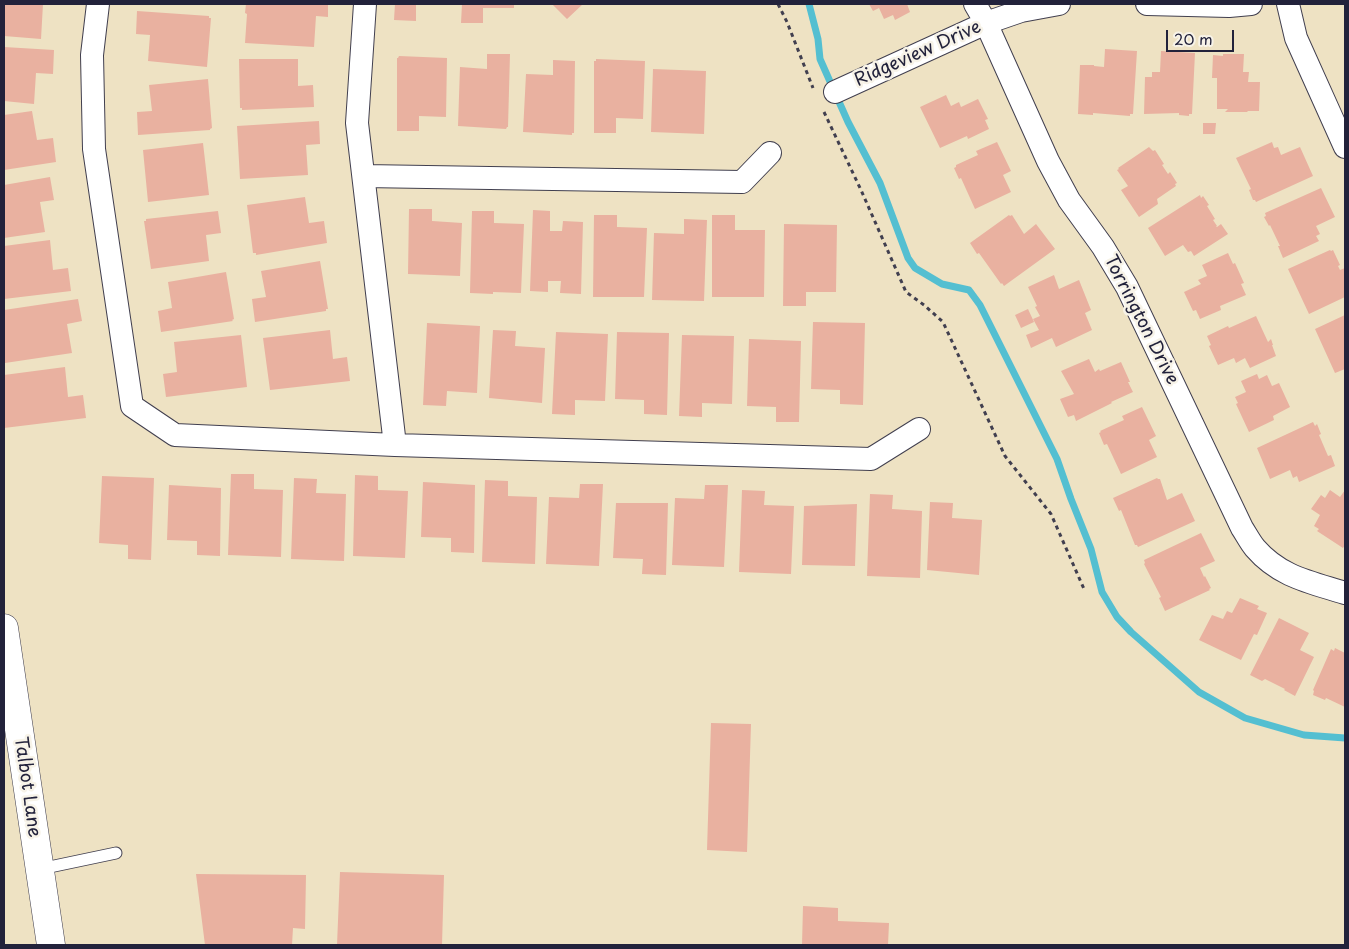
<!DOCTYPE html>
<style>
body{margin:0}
#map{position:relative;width:1349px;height:949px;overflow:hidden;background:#eee2c3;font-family:"Playpen Sans",sans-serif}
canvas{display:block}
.frame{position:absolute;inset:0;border:5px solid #22223b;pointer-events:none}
.scale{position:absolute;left:1166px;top:30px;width:68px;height:22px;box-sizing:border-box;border:2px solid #22223b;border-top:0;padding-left:6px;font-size:15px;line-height:18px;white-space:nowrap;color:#22223b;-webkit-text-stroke:4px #f7f3e8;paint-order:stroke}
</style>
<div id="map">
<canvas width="1349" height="949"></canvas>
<div class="frame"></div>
<div class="scale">20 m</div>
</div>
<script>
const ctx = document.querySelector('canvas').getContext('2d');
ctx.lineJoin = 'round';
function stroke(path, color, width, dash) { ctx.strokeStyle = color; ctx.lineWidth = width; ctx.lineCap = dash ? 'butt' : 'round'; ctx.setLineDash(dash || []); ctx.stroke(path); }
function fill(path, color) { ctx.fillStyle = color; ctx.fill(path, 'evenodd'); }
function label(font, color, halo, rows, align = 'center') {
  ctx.font = font + ' "Playpen Sans",sans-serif'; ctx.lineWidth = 5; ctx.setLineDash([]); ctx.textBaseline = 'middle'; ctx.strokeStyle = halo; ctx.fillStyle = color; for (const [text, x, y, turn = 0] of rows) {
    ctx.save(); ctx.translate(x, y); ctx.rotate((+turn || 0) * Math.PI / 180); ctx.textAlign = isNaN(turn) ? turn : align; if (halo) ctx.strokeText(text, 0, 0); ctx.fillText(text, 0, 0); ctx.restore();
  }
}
const stream = new Path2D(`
 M 809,4 L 818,39 L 820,59 L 848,122 L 880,183 L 908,258 L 915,268 L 942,284 L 969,290 L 980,305 L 1057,459 L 1071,499 L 1091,549 L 1102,592 L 1117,617 L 1131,632 L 1199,692 L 1245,718 L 1304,735 L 1345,738`);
const building = new Path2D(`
 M 4,4 L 43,4 L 41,39 L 4,36 Z
 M 246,4 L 328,4 L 328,17 L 316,16 L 314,47 L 245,43 L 247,14 L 245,13 Z
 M 395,4 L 416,4 L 416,21 L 394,20 Z
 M 462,4 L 514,4 L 514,8 L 483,8 L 483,23 L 461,23 Z
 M 552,4 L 583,4 L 567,19 Z
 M 869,4 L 907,4 L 910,12 L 895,20 L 893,15 L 884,19 L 879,8 L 873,11 Z
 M 137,11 L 209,16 L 209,18 L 211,18 L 207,67 L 148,61 L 150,35 L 136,34 Z
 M 4,47 L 54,50 L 53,74 L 36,73 L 34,104 L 4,101 Z
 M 1105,49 L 1137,51 L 1133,114 L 1130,114 L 1130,116 L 1093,113 L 1093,115 L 1078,114 L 1080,65 L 1094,65 L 1094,66 L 1104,67 Z
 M 1161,51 L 1195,53 L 1192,114 L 1189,114 L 1189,116 L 1179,115 L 1179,113 L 1144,114 L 1145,77 L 1152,77 L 1152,72 L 1160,72 Z
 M 487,54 L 510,54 L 508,127 L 507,127 L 506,129 L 458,126 L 460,67 L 487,69 Z
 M 1223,54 L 1244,54 L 1243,72 L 1249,72 L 1248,82 L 1260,82 L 1259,111 L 1248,111 L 1247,112 L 1225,112 L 1228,109 L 1217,109 L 1217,78 L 1212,78 L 1213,55 L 1223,56 Z
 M 399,56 L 447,58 L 446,117 L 419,116 L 419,131 L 397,131 L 397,58 L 398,58 Z
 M 239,59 L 298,59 L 298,86 L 313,85 L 314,107 L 242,110 L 242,108 L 240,108 Z
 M 596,59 L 645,61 L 643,119 L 616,118 L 616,133 L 594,133 L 594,61 L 596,61 Z
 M 553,60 L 575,61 L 574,133 L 572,133 L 572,135 L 523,132 L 526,74 L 553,75 Z
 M 653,69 L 706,71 L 704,134 L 651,132 Z
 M 208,79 L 212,128 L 210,129 L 210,130 L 138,135 L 137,112 L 152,111 L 149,85 Z
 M 946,95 L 951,106 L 959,102 L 961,107 L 978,99 L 988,119 L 985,120 L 989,129 L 968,139 L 967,136 L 940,148 L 920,107 Z
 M 32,111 L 37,140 L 53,138 L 56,162 L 4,170 L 4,115 Z
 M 319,121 L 320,144 L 306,145 L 308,175 L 240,179 L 237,126 Z
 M 1203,123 L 1216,123 L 1215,134 L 1203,134 Z
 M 997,142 L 1011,171 L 1003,175 L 1011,192 L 975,209 L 961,178 L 959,179 L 954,168 L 956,167 L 956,165 L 978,155 L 976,151 Z
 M 1272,142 L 1274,148 L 1278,147 L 1281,155 L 1300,147 L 1313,176 L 1256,202 L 1255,200 L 1253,200 L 1249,190 L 1251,189 L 1236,158 Z
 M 203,143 L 209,195 L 148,202 L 143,150 Z
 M 1149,147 L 1153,151 L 1155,150 L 1164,164 L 1162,165 L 1168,174 L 1170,172 L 1177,183 L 1175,184 L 1176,186 L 1157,199 L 1158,204 L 1139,217 L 1121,190 L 1128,186 L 1117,170 L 1119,169 L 1118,168 Z
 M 50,177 L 54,200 L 40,202 L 45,232 L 4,238 L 4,185 Z
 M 1321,188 L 1335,217 L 1316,226 L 1320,234 L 1316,236 L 1319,241 L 1283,258 L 1278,246 L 1280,246 L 1270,225 L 1269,226 L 1264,217 L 1266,216 L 1265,213 Z
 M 1200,195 L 1201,198 L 1203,196 L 1209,205 L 1207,206 L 1215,219 L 1213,220 L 1217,226 L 1216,226 L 1217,227 L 1221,224 L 1228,234 L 1194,256 L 1191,251 L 1188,252 L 1183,245 L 1165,256 L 1148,228 Z
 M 305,197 L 309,223 L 324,221 L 327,243 L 256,255 L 256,253 L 253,253 L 247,205 Z
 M 409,209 L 432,209 L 432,221 L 462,223 L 460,276 L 408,274 Z
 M 533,210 L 550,211 L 550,231 L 562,231 L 563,221 L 583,222 L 581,294 L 560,293 L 561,281 L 548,281 L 548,292 L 530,291 Z
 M 218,211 L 221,233 L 206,235 L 209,261 L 151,269 L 144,221 L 146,221 L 146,219 Z
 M 472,211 L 494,211 L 494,223 L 524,224 L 521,293 L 493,292 L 493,294 L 470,293 Z
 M 594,215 L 617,215 L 617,227 L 647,228 L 644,297 L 593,297 Z
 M 712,215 L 735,215 L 735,230 L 765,230 L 764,297 L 712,297 Z
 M 1009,215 L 1010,216 L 1012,215 L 1024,234 L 1036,224 L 1055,249 L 1004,286 L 1002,283 L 1001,284 L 979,253 L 977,254 L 970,243 Z
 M 684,219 L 707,220 L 704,301 L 652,300 L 654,233 L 684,234 Z
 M 784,224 L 837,225 L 836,292 L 806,292 L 806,306 L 783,306 Z
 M 50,240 L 53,270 L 68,268 L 71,291 L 4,299 L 4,246 Z
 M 1330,250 L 1331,251 L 1333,250 L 1340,265 L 1338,266 L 1340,270 L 1345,268 L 1345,297 L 1309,314 L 1288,269 Z
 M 1228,253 L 1233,264 L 1235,263 L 1244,283 L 1241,284 L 1246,295 L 1220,306 L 1221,310 L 1200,319 L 1196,310 L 1193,311 L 1184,292 L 1201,284 L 1198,280 L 1207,276 L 1202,265 Z
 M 320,261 L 328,309 L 326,309 L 326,311 L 255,322 L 252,299 L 266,297 L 261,271 Z
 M 226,272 L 234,319 L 232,320 L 233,321 L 161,332 L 158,311 L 172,308 L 168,282 Z
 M 1054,275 L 1059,289 L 1079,280 L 1091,310 L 1085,313 L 1092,330 L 1056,347 L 1052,338 L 1031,348 L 1026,335 L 1039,330 L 1033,319 L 1040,316 L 1035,307 L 1037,306 L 1028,287 Z
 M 78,299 L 82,321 L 67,324 L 72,353 L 5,363 L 4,353 L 4,310 Z
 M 1028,309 L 1034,322 L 1021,328 L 1015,315 Z
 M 1345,315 L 1345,369 L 1335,373 L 1315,329 Z
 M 1256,316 L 1268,342 L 1271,339 L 1273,345 L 1272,345 L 1276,356 L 1250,368 L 1245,358 L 1236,363 L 1234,358 L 1218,365 L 1209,346 L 1211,345 L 1207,336 L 1228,326 L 1229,328 Z
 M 813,322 L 865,323 L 863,405 L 840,404 L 840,390 L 811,389 Z
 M 427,323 L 480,326 L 477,393 L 447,391 L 446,406 L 423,405 Z
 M 330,330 L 333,359 L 347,357 L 350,381 L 270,390 L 263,338 Z
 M 493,330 L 516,331 L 515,346 L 545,348 L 542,403 L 489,398 Z
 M 556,332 L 608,334 L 605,401 L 575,400 L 575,415 L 552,414 Z
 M 617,332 L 669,333 L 667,415 L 644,414 L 644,400 L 615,399 Z
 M 241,335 L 247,387 L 166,397 L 163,374 L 177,372 L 174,342 Z
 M 682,335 L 734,336 L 732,404 L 702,403 L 702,417 L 679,416 Z
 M 749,339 L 801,341 L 799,422 L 776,422 L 776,407 L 747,406 Z
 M 1089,359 L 1095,372 L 1099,369 L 1100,371 L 1121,362 L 1130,382 L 1128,382 L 1133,392 L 1111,402 L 1112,403 L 1076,421 L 1074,415 L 1068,417 L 1060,399 L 1074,394 L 1061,371 Z
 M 65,367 L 68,397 L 83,395 L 86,418 L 4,428 L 4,375 Z
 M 1257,374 L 1259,379 L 1267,375 L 1272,386 L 1279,383 L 1290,407 L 1273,416 L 1274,420 L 1249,432 L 1236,404 L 1238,403 L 1235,397 L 1246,392 L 1241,381 Z
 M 1142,407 L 1156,436 L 1149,440 L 1157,457 L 1121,474 L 1107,444 L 1104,445 L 1099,433 L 1101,432 L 1100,431 L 1124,420 L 1122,416 Z
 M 1313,422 L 1315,426 L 1317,424 L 1321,434 L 1319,435 L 1328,456 L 1331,455 L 1335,466 L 1299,482 L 1297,476 L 1293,478 L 1290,470 L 1270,479 L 1257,448 Z
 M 231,474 L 254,474 L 254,489 L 283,490 L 281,557 L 228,555 Z
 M 355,475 L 378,476 L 378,490 L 408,491 L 405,558 L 353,556 Z
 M 102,476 L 154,478 L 151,560 L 128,559 L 128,545 L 99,543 Z
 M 294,478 L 317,479 L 316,493 L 346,494 L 344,561 L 291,559 Z
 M 1157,478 L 1158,479 L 1160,479 L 1167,500 L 1182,493 L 1195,521 L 1138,547 L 1137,545 L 1135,545 L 1121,510 L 1119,511 L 1113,498 Z
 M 485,480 L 508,481 L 508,496 L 537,497 L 535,564 L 482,562 Z
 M 423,482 L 475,485 L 474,553 L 451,552 L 451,538 L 421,537 Z
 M 580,484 L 603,484 L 599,566 L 546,564 L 549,497 L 579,498 Z
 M 169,485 L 221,488 L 220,556 L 197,555 L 197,541 L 167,540 Z
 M 705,485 L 728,485 L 724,567 L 672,565 L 675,498 L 704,499 Z
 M 742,490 L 765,491 L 764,505 L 794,506 L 791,574 L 739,572 Z
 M 1330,490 L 1340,497 L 1345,490 L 1345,545 L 1343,548 L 1317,531 L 1319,529 L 1314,526 L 1320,515 L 1311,509 L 1321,495 L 1325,498 Z
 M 870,494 L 893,495 L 892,509 L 922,511 L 920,578 L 867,576 Z
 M 930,502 L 953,503 L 952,518 L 982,520 L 979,575 L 927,570 Z
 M 616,503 L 668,503 L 666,575 L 642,574 L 643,559 L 613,558 Z
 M 857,504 L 855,566 L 802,565 L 804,506 Z
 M 1201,533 L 1215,561 L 1200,568 L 1204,577 L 1205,576 L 1211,588 L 1209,589 L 1210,590 L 1165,611 L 1159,598 L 1161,597 L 1144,564 L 1145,563 L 1144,560 Z
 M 1240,598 L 1259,606 L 1257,609 L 1267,613 L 1257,635 L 1254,634 L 1241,660 L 1199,640 L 1212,615 L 1223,619 L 1227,611 L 1232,613 Z
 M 1279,618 L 1309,633 L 1300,650 L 1314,657 L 1295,696 L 1284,690 L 1285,689 L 1265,679 L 1262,681 L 1250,675 Z
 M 1335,648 L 1345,653 L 1345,707 L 1326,698 L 1325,700 L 1313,695 L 1314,691 L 1313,690 L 1331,649 L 1334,651 Z
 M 711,723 L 751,724 L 747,852 L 707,850 Z
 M 340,872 L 444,875 L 442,945 L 337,945 Z
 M 196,874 L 306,875 L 305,929 L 293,928 L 292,945 L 205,945 Z
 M 803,906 L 838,908 L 838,921 L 889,923 L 888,945 L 802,945 Z`);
const path = new Path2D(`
 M 778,4 L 787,22 L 813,88
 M 824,112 L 861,190 L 906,292 L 924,305 L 943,322 L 1005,456 L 1051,514 L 1084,589`);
const lane = new Path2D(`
 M 40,869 L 116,853`);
const street = new Path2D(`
 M 98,4 L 92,55 L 94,149 L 132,406 L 175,435 L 395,445 L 871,459 L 919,429
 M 365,4 L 357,123 L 395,445
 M 975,4 L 986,23 L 1048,161 L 1069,200 L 1103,247 L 1127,287 L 1242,528 C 1246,534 1250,542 1255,548 C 1280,577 1310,582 1345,593
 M 1147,4 L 1229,6 L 1251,4
 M 1288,4 L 1296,38 L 1345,147
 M 835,92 L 986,23 L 1021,11 L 1059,4
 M 364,176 L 742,182 L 770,153`);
const secondary = new Path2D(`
 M 4,628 L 51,945`);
const streetNames = [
 ["Ridgeview Drive",918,54,-24],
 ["Torrington Drive",1141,320,63],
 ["Talbot Lane",27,787,82]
];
stroke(stream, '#54bfd1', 7);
fill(building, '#e9b1a0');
stroke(lane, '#413f4f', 13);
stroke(street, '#413f4f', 24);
stroke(secondary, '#413f4f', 29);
stroke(path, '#413f4f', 3, [4, 4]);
stroke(lane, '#fff', 11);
stroke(street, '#fff', 22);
stroke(secondary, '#fff', 28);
label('18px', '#22223b', '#f7f3e8', streetNames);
</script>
